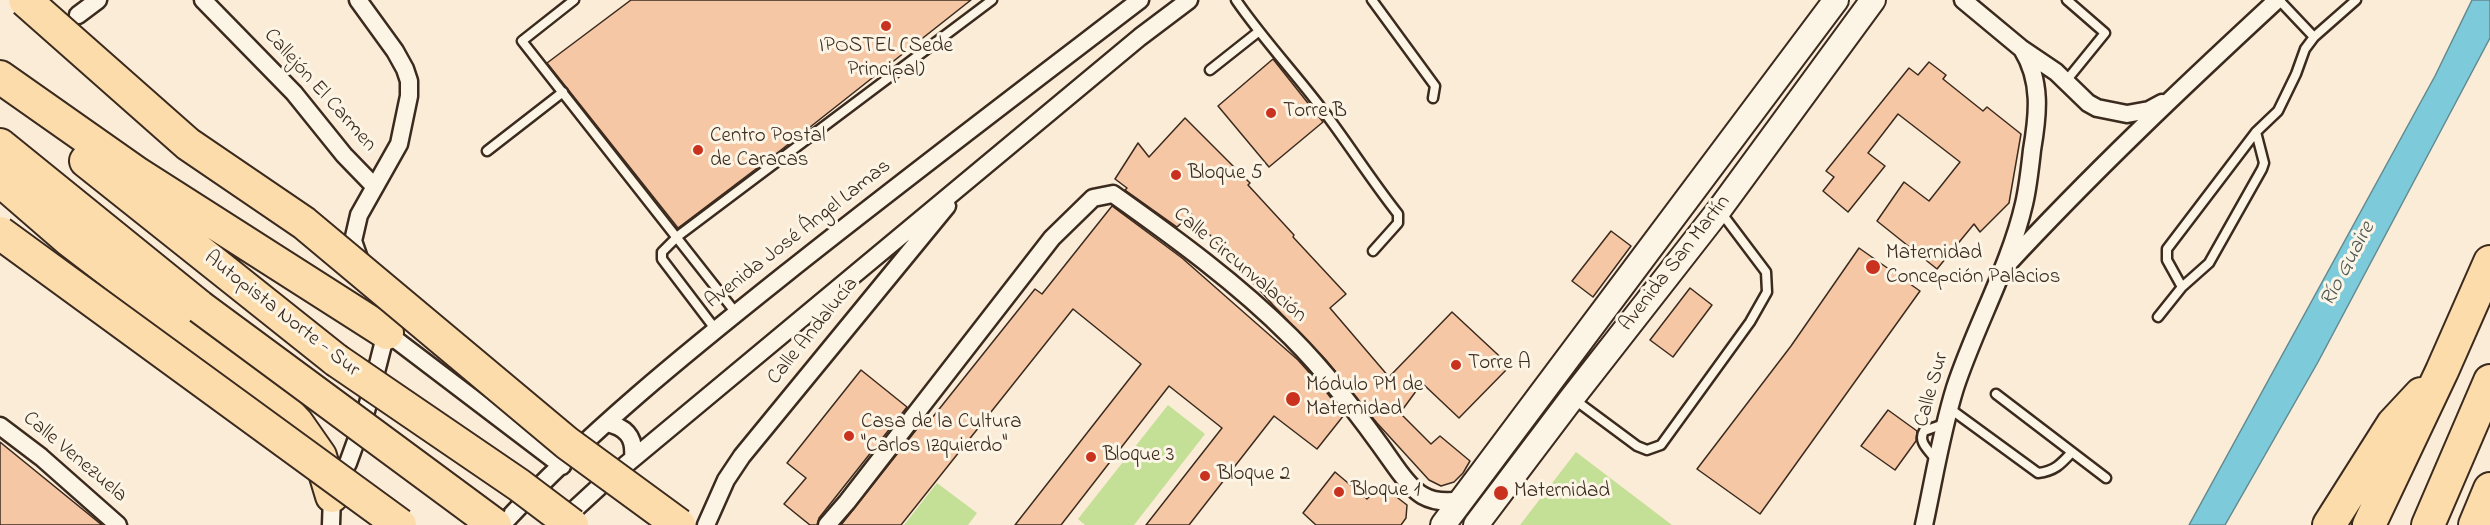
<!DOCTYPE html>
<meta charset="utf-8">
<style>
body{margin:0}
canvas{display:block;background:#fbecd8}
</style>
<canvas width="2490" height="525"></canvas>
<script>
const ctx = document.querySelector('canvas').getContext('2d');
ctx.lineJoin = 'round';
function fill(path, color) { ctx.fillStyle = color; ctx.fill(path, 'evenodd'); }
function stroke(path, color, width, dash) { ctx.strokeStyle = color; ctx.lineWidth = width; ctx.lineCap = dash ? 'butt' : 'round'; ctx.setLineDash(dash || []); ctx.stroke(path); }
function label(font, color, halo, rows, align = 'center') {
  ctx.font = font + ' "Indie Flower",sans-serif'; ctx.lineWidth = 6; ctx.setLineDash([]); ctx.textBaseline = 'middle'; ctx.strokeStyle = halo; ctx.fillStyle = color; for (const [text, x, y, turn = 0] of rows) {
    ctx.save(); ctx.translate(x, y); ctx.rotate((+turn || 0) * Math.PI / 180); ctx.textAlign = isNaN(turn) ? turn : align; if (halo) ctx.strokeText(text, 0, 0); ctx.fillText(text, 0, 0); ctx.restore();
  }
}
const green = new Path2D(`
 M 1168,405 L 1205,434 L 1134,525 L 1085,525 L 1078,519 Z
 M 1576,452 L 1672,525 L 1520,525 Z
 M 937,483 L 977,513 L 968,525 L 904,525 Z`);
const water = new Path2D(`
 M 2472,0 L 2490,0 L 2490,38 L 2318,362 L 2225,525 L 2189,525 L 2435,76 Z`);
const building = new Path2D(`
 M 631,0 L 971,0 L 781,150 L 678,228 L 547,63 Z
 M 1273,59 L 1323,122 L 1269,167 L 1218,106 Z
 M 1929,62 L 1946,75 L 1943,79 L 1983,111 L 1987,107 L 2021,134 L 2009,203 L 1980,232 L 1974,224 L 1937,269 L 1877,221 L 1904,182 L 1929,201 L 1960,162 L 1898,114 L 1868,153 L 1885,166 L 1848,212 L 1823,191 L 1834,177 L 1826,171 L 1909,68 L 1918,75 Z
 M 1185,118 L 1250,183 L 1248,185 L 1294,235 L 1293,237 L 1346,294 L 1330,308 L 1389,377 L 1452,312 L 1510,366 L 1459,418 L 1422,383 L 1400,413 L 1431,444 L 1440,436 L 1470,461 L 1463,473 L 1454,482 L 1441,486 L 1429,480 L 1377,423 L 1326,360 L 1273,305 L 1191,214 L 1177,227 L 1125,190 L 1127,188 L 1115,179 L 1138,143 L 1149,157 Z
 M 1112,206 L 1182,258 L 1298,360 L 1324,389 L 1344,415 L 1317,449 L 1274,416 L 1189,525 L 1146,525 L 1222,428 L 1169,386 L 1061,525 L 1015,525 L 1141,364 L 1073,309 L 901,525 L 841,525 L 924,420 L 928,423 L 1035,289 L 1042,294 Z
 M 1611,231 L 1631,246 L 1593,297 L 1572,281 Z
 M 1859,248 L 1920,291 L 1760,514 L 1697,469 L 1791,346 Z
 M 1690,288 L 1712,305 L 1673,357 L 1650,340 Z
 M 861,370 L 907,407 L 819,518 L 817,525 L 810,525 L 784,504 L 806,478 L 787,463 Z
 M 1888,410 L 1917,431 L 1916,441 L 1895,470 L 1861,446 Z
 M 0,442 L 102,525 L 0,525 Z
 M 1335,472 L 1367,499 L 1381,485 L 1407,505 L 1406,518 L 1401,525 L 1316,525 L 1303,513 Z`);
const lane = new Path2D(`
 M 574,0 L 522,41 L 736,313
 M 1236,0 C 1262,38 1294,72 1322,109 C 1348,143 1371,180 1398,214 L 1398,223 L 1373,251
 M 1372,0 L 1435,86 L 1433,98
 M 2279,0 L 2314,37
 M 1210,70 L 1258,32
 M 2066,81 L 2105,33 L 2067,0
 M 487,151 L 563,92
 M 2182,287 L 2167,260 L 2167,249 L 2256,132 L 2278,111 L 2296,74 L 2305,49 L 2314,37 L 2356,0
 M 2158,317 L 2182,287 L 2209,263 L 2262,169 L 2264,163 L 2256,132
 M 716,330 L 662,259 L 662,252 L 678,236 L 992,0
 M 1996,394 L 2106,478
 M 1575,400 L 1637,446 L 1647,450 L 1661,445 L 1750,322 L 1767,292 L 1766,272 L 1720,211
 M 1949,408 L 2038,473 C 2055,471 2061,464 2072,452
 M 1936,460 C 1930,451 1917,442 1924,431 L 1944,424`);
const street = new Path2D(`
 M 203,0 L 294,93 L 344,155 L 375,187
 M 358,0 L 395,51 L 405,69 L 409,81 L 409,96 L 399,144 L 359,215 L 353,241 L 361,264
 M 1963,0 L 2022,49 L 2056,72 L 2088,103 L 2097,108 L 2127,114 L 2149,110 L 2162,103
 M 78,15 L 98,0
 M 2005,267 C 2091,174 2184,86 2277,0
 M 387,333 L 562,466
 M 606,423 C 627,427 635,438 633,458
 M 0,426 L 41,457 L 118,525
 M 561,522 L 599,487 L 1140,37 L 1189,0
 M 331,525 L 332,496 L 348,463 L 364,419 L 388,325
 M 502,525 C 587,433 686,353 784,275 C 901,182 1021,91 1140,0
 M 706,525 L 726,480 L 742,456 L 947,206
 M 827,525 L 847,502 L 1052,238 L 1093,198 L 1113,194 C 1175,238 1237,283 1291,337 C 1328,374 1365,423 1395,466 C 1414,493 1427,506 1462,500
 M 1924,525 C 1934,479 1941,433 1955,388 C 1975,327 2010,265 2024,204 C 2028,187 2030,168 2032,150 C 2038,115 2042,81 2022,49`);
const secondary = new Path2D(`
 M 1443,525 L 1836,0
 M 1476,525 L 1572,398 L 1719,210 L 1873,0`);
const highway = new Path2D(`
 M 0,77 L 138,174 L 387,333
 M 0,145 L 200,307
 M 86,161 L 336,360
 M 0,180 L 68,239 L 270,394 L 297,423 L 320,456 L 332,496
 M 2329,525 L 2393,424 L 2421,394
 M 2369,525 L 2442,371 L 2490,262
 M 2428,525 L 2490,381
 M 2475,525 L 2490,489`);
const highwayBridge = new Path2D(`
 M 25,0 L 188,144 L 304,223 L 567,443 L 679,525
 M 0,233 L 400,525
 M 200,307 L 495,525
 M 336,360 L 519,485 L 572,525`);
const markers = [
 [886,26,6,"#c8321e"],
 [1271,113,6,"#c8321e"],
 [698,150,6,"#c8321e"],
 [1176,175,6,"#c8321e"],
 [1873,267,8,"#c8321e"],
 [1456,365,6,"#c8321e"],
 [1293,399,8,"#c8321e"],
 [849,436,6,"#c8321e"],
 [1091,457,6,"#c8321e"],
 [1205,476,6,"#c8321e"],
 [1339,492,6,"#c8321e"],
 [1501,493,8,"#c8321e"]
];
const poiNames = [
 ["IPOSTEL (Sede",886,48,"center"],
 ["Principal)",886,72,"center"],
 ["Torre B",1283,113],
 ["Centro Postal",710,138],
 ["de Caracas",710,162],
 ["Bloque 5",1188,175],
 ["Maternidad",1886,255],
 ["Concepción Palacios",1886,279],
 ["Torre A",1468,365],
 ["Módulo PM de",1306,387],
 ["Maternidad",1306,411],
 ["Casa de la Cultura",861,424],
 ["\"Carlos Izquierdo\"",861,448],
 ["Bloque 3",1103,457],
 ["Bloque 2",1217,476],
 ["Bloque 1",1351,492],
 ["Maternidad",1514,493]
];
const streetNames = [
 ["Callejón El Carmen",319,91,48],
 ["Avenida José Ángel Lamas",799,235,-38],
 ["Avenida San Martín",1676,264,-52],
 ["Calle Circunvalación",1239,266,40],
 ["Autopista Norte - Sur",281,315,38],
 ["Calle Andalucía",814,332,-51],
 ["Calle Sur",1933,390,-74],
 ["Calle Venezuela",74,458,40]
];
const waterNames = [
 ["Río Guaire",2349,265,-62]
];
fill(green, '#c4df96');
fill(water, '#7dcadb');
stroke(water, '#638a8f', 1.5);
fill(building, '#f6c7a5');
stroke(building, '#3b2a1e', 1.5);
stroke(lane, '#3b2a1e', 13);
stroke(street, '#3b2a1e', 21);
stroke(secondary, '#3b2a1e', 28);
stroke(highway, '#3b2a1e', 36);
stroke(lane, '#fcf5e5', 8);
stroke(street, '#fcf5e5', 16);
stroke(secondary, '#fcf5e5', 24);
stroke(highway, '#fddcac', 32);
stroke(highwayBridge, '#3b2a1e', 36, []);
stroke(highwayBridge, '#fddcac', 32);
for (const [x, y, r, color] of markers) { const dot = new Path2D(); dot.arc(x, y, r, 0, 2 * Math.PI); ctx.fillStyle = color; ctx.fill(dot); stroke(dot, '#fcf5e5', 2); }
label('21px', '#3b2a1e', '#fcf5e5', poiNames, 'left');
label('21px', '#3b2a1e', '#fcf5e5', streetNames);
label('italic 22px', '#4f5a57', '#fcf5e5', waterNames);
</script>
